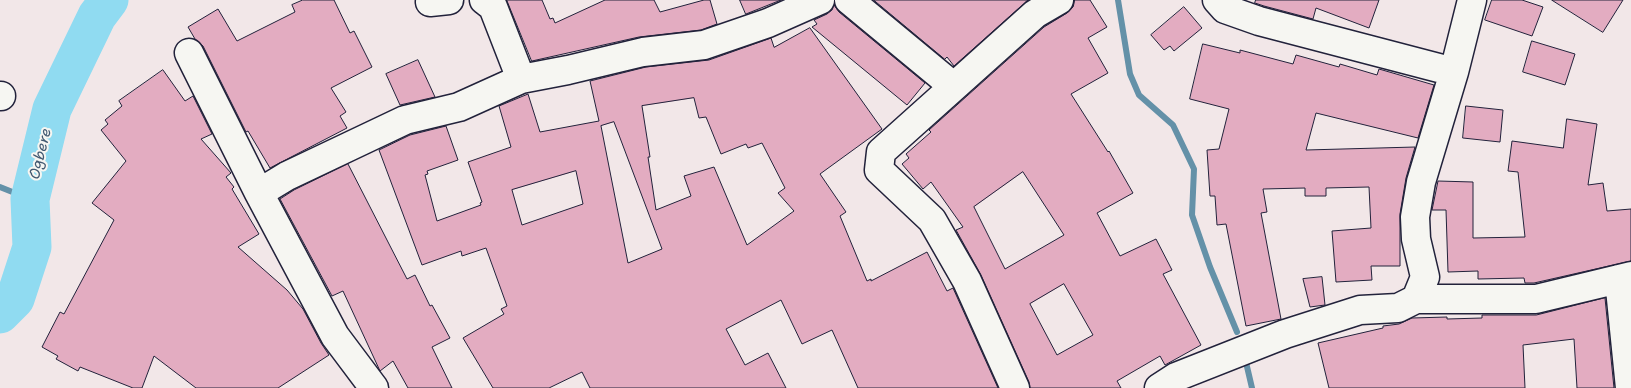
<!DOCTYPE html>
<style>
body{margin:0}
canvas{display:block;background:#f2e7e8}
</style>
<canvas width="1631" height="388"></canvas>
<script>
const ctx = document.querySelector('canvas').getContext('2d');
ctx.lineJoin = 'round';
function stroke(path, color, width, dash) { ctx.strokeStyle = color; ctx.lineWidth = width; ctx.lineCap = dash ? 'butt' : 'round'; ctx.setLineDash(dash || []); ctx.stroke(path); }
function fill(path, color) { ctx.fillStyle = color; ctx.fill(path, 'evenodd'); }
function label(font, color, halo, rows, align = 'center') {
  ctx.font = font + ' "Shantell Sans",sans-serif'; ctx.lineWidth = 4; ctx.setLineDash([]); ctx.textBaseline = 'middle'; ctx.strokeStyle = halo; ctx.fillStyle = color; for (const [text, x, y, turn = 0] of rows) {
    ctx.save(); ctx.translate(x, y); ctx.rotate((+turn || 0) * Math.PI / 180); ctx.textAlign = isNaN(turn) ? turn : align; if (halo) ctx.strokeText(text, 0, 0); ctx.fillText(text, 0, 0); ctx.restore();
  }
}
const stream = new Path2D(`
 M 1118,0 L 1130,74 L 1139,95 L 1173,125 L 1194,169 L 1192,215 L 1210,267 L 1237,332
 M 0,187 L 30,199
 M 1245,358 L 1252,388`);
const river = new Path2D(`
 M 0,314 L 15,299 L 32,247 L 30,199 L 52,109 L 97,16 L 109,0`);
const building = new Path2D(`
 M 303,0 L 334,0 L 350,33 L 354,31 L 372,67 L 331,88 L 346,112 L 340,116 L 347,128 L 270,168 L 248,131 L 246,132 L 203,46 L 195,39 L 188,27 L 218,9 L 237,41 L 295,12 L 292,5 Z
 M 507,0 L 542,0 L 550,19 L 553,18 L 555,23 L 605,0 L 654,0 L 660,12 L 704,0 L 710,0 L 717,24 L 701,30 L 639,37 L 532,61 Z
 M 740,0 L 781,0 L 746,14 Z
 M 874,0 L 1028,0 L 954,66 L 947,57 L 945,59 Z
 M 1075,0 L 1090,0 L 1107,27 L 1088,38 L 1108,73 L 1071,94 L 1108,152 L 1109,151 L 1133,193 L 1097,213 L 1120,256 L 1156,239 L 1172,270 L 1163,274 L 1201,345 L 1165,365 L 1160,356 L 1117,381 L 1121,388 L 1030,388 L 1029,382 L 981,275 L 956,230 L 963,227 L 931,182 L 923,189 L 902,164 L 909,158 L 906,154 L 931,132 L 929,130 L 1044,27 L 1067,13 L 1073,7 ZM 1023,172 L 1064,235 L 1005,269 L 974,207 ZM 1064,284 L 1093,335 L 1057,355 L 1030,304 Z
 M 1256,0 L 1379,0 L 1369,28 L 1316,8 L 1313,19 L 1264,6 L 1255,3 Z
 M 1492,0 L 1522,0 L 1543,7 L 1532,36 L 1485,20 Z
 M 1552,0 L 1623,0 L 1603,32 Z
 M 834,5 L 839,12 L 925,83 L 907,105 L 812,27 L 817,24 L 814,20 L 827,14 L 832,10 Z
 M 1184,7 L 1202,28 L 1174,51 L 1170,46 L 1164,50 L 1151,35 Z
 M 810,28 L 882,129 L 820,174 L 846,212 L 840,216 L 867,281 L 871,279 L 871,281 L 927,252 L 947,291 L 953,288 L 998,388 L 858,388 L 832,330 L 802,344 L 781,300 L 726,329 L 745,365 L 768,353 L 786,388 L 590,388 L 582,372 L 549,388 L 493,388 L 463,338 L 504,314 L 501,309 L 507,306 L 486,248 L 462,256 L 461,251 L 422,265 L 379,150 L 410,135 L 446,126 L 458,160 L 427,171 L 428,174 L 425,175 L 437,221 L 481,205 L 480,203 L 482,202 L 468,162 L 511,147 L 499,106 L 528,94 L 540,132 L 599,121 L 590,81 L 646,67 L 709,60 L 771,38 L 774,47 ZM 694,98 L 699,118 L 706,117 L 721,154 L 746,144 L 748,148 L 762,143 L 785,188 L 778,193 L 794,211 L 747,245 L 714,167 L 684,176 L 691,196 L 656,210 L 648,157 L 650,157 L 642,106 ZM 614,122 L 662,249 L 628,263 L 601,126 ZM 576,171 L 583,204 L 522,225 L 512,190 Z
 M 1532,41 L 1575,54 L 1565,85 L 1523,72 Z
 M 1203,44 L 1240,53 L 1240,50 L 1293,64 L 1296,55 L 1339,67 L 1340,64 L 1377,75 L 1379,69 L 1434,85 L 1418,138 L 1316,113 L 1306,150 L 1415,147 L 1406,178 L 1400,214 L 1400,266 L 1371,266 L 1372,280 L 1336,282 L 1332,231 L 1371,228 L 1369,187 L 1326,188 L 1326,196 L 1305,196 L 1305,188 L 1263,189 L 1267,212 L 1261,213 L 1281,319 L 1246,326 L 1226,224 L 1217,225 L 1215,196 L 1210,196 L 1207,150 L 1219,149 L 1229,109 L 1190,99 Z
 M 418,60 L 435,97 L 400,105 L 386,74 Z
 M 163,70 L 185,101 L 193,96 L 212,134 L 201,139 L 231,173 L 226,177 L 234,187 L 232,189 L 259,234 L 238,247 L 287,290 L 303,309 L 321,343 L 329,355 L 278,388 L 196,388 L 154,356 L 142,388 L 133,388 L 80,367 L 78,371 L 56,359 L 58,356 L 42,347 L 60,312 L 64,314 L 114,220 L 92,203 L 126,161 L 101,130 L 108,124 L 105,120 L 122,106 L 119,101 Z
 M 1466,106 L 1503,110 L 1500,142 L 1463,138 Z
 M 1567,119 L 1597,124 L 1588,185 L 1603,183 L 1607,211 L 1631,209 L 1631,261 L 1534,283 L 1525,283 L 1524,278 L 1478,279 L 1478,271 L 1448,272 L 1446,210 L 1432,210 L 1438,181 L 1473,182 L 1473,238 L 1525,237 L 1518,172 L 1508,171 L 1512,141 L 1563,148 Z
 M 348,164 L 407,279 L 415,275 L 430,306 L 432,305 L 450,338 L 432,347 L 452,388 L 408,388 L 393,361 L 380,371 L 343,291 L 332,296 L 280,199 L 294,190 Z
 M 1322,277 L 1325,305 L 1310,307 L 1303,279 Z
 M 1605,298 L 1614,388 L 1577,388 L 1574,339 L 1523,345 L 1525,388 L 1329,388 L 1318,343 L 1383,328 L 1383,326 L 1399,324 L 1412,318 L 1447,317 L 1447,319 L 1482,318 L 1482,315 L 1536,315 Z`);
const minor = new Path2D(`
 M 484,0 L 493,7 L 521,79
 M 849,0 L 953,86
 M 1217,0 L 1225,9 L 1259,21 L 1454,72
 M 430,2 L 449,0
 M 189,53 L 259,193 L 335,336 L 374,388
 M 0,96 L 1,96
 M 259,193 L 287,176 L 405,120 L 459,107 L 521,79 L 568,70 L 643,52 L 704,45 L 768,23 L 820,0
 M 1619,279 L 1630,388
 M 1416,299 L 1425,277 L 1416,239 L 1415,217 L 1421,182 L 1454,72 L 1472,0
 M 1015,388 L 967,281 L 932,220 L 879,170 L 881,152 L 1035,14 L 1059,0
 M 1159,388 L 1176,377 L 1285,334 L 1360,310 L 1398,308 L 1416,299 L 1536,299 L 1631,276`);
const waterNames = [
 ["Ogbere",41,154,-76]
];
stroke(stream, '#6491a8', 6);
stroke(river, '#90dbf1', 39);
fill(building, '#e3acc1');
stroke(building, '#22223b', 1);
stroke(minor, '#22223b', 31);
stroke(minor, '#f6f6f2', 28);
label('italic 15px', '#435a72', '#f6f6f2', waterNames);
</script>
